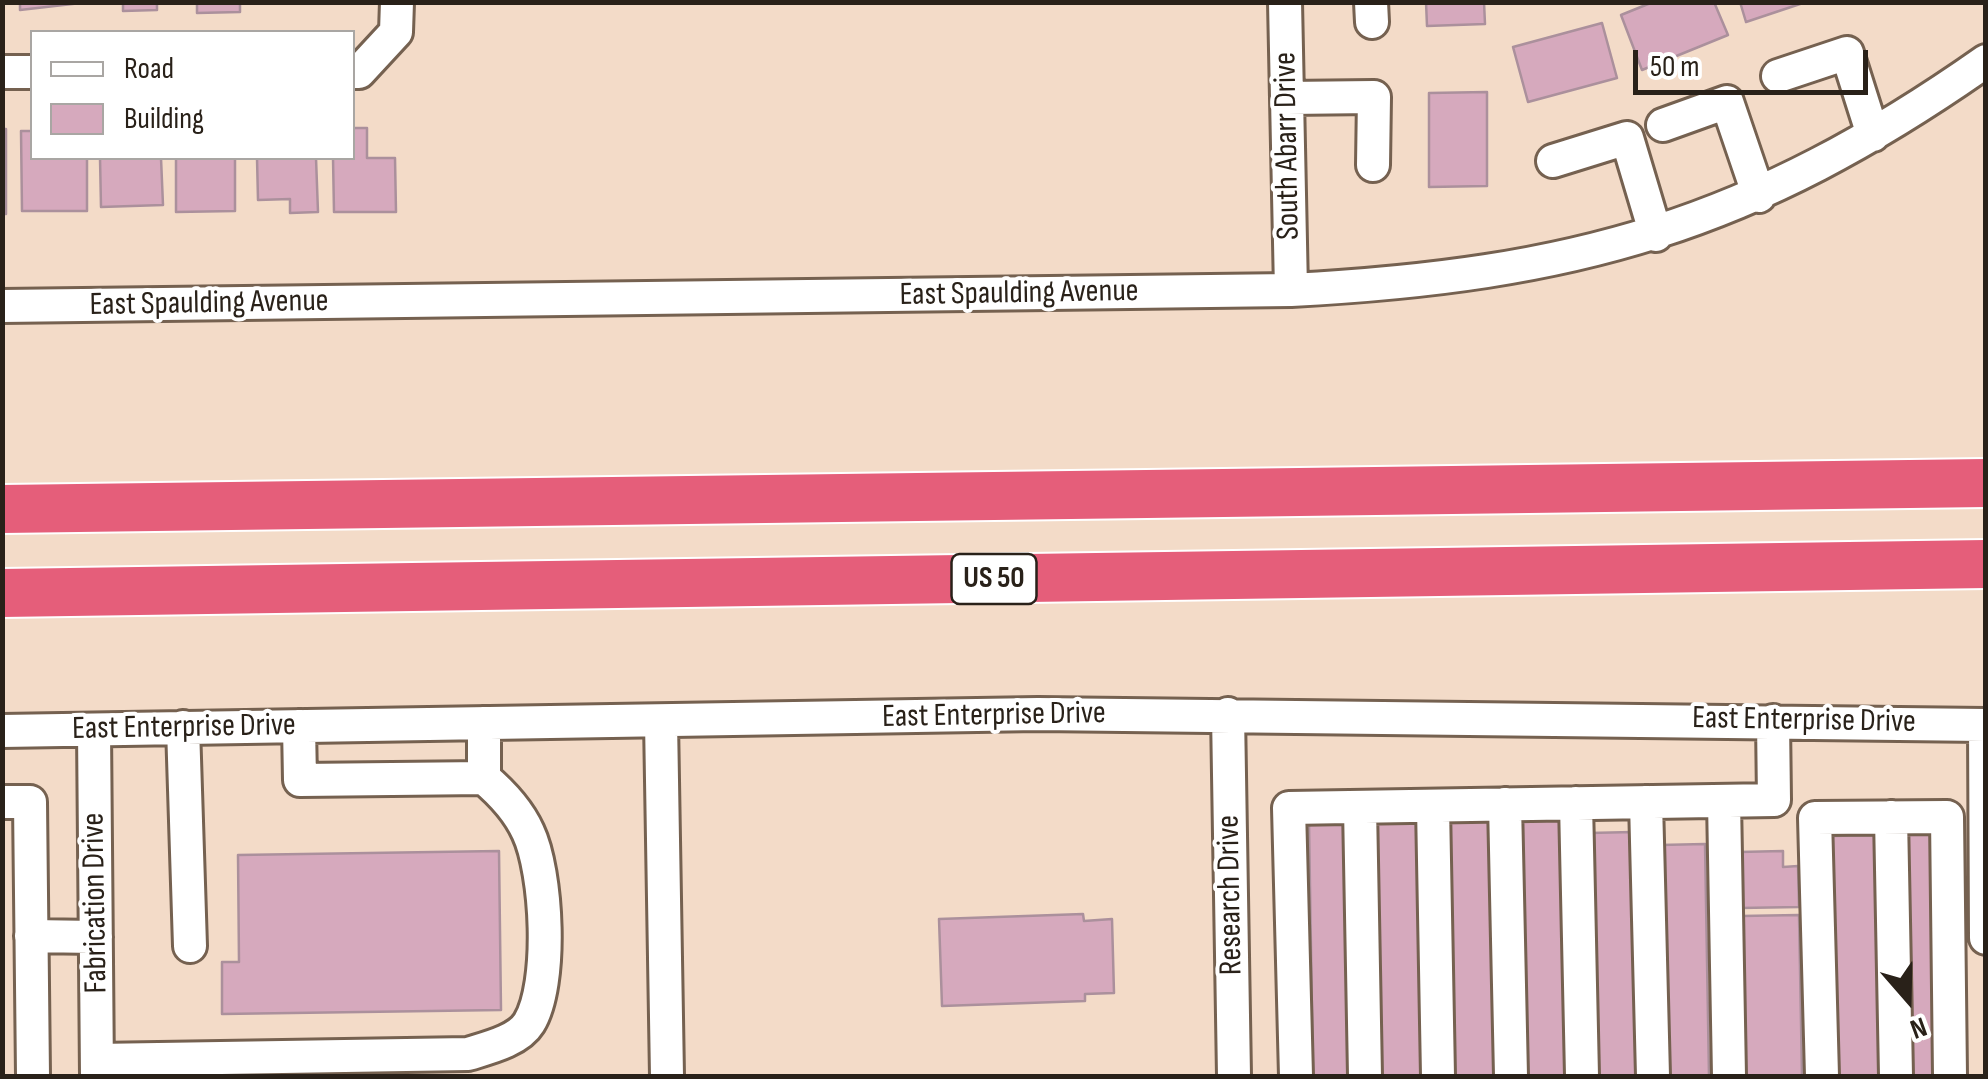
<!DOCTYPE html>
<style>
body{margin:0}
#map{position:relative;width:1988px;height:1079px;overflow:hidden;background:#f3dbc8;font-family:"Sofia Sans Condensed",sans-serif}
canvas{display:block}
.frame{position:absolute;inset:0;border:5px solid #292119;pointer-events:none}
.legend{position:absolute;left:30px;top:30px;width:325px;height:130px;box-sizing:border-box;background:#fff;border:2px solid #a9a6a3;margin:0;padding:12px 18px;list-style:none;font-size:30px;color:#292119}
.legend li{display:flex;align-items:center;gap:20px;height:50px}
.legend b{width:50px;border:2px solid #a9a6a3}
.north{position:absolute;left:1858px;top:949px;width:100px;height:100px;-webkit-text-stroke:8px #fff;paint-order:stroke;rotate:160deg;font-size:28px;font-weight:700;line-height:40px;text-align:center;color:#292119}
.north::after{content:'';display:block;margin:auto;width:35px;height:45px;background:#292119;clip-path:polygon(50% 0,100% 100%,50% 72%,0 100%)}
.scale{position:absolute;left:1633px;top:50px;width:235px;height:45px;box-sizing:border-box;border:5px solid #292119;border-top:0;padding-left:12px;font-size:30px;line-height:35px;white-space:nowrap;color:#292119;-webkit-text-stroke:8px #fff;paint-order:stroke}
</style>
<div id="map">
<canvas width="1988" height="1079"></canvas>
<div class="frame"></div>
<ul class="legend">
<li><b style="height:12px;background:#fff"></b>Road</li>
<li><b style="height:28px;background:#d6a9bd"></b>Building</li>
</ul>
<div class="north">N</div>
<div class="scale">50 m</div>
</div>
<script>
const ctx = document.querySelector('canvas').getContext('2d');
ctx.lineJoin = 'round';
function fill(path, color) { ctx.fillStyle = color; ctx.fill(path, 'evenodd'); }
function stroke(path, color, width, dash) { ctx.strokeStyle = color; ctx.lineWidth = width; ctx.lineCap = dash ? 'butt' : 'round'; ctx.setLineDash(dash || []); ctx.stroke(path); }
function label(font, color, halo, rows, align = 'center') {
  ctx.font = font + ' "Sofia Sans Condensed",sans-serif'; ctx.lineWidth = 8; ctx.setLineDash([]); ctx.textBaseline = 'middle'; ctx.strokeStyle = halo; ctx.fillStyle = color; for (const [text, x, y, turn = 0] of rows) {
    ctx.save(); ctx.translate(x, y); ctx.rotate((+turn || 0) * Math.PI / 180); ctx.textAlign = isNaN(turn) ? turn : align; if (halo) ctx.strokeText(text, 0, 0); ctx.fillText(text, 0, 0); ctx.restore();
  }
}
const building = new Path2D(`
 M 20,2 L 81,2 L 81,3 L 20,10 Z
 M 123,2 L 157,2 L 157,10 L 123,11 Z
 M 240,2 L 240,12 L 197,13 L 197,3 L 180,3 Z
 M 1426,2 L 1484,2 L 1485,24 L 1427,26 Z
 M 1653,2 L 1714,2 L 1728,35 L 1642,70 L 1621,15 Z
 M 1740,2 L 1806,2 L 1746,22 Z
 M 1602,23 L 1617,78 L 1528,102 L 1513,47 Z
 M 1487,92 L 1487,186 L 1429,187 L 1429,93 Z
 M 352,128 L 367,128 L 367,158 L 395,158 L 396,212 L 334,212 L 333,158 L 352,158 Z
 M 2,129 L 6,129 L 6,214 L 2,214 Z
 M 21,131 L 32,131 L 32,158 L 87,158 L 87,211 L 22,211 Z
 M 100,158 L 161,158 L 163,205 L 101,207 Z
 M 176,158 L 235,158 L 235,211 L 176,212 Z
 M 257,158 L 316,158 L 318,212 L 290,213 L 290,199 L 258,200 Z
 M 1491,820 L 1494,1076 L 1449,1076 L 1445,822 Z
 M 1516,820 L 1562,820 L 1567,1076 L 1521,1076 Z
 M 1418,822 L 1423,1076 L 1378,1076 L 1374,823 Z
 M 1347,823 L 1351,1076 L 1313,1076 L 1309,824 Z
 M 1633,832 L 1638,1076 L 1593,1076 L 1589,833 Z
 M 1904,834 L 1935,834 L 1939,1076 L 1908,1076 Z
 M 1877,835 L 1882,1076 L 1836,1076 L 1832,836 Z
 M 1705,844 L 1709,1076 L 1664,1076 L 1660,845 Z
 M 499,851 L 501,1010 L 222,1014 L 222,962 L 239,962 L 238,855 Z
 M 1783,851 L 1783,867 L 1798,866 L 1799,907 L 1740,908 L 1739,852 Z
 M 1083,914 L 1084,921 L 1112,919 L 1114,993 L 1085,994 L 1085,1001 L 942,1006 L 939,919 Z
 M 1799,915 L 1802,1076 L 1743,1076 L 1741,916 Z`);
const minor = new Path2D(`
 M 1285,2 L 1291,290
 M 1371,2 L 1372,22
 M 2,72 L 32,72
 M 352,72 L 359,72 L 396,32 L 397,2
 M 1778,76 L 1847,53 L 1873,135
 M 1287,98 L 1374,97 L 1373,165
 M 1663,125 L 1727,102 L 1759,196
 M 1553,161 L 1627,138 L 1656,235
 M 2,306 L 1291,290 C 1574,275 1751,226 1986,61
 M 1228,714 L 1234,1076
 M 661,721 L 667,1076
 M 299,726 L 300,780 L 484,778
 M 183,727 L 190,946
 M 94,730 L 97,1076
 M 2,731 L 1038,714 L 1985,725 L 1986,938
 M 1724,801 L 1729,1076
 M 2,802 L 30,802 L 33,1076
 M 1646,802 L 1653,1076
 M 1576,803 L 1582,1076
 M 1505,804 L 1511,1076
 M 1433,806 L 1438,1076
 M 1360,807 L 1365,1076
 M 1891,817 L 1896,1076
 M 31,936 L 96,937
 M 97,1060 L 468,1054 C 487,1048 518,1041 529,1023 C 553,984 547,872 528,832 C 518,810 503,794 484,778 L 484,723
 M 1296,1076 L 1289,808 L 1774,800 L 1773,721
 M 1822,1076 L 1815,818 L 1947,817 L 1950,1076`);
const highway = new Path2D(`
 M 2,509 L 1986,483
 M 2,593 L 1986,564`);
const shields = [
 [994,579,85]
];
const shieldNames = [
 ["US 50",994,579]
];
const streetNames = [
 ["South Abarr Drive",1288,146,-91],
 ["East Spaulding Avenue",1019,294,-1],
 ["East Spaulding Avenue",209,304,-1],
 ["East Enterprise Drive",994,716,-1],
 ["East Enterprise Drive",1804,721,1],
 ["East Enterprise Drive",184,728,-1],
 ["Research Drive",1231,895,-91],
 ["Fabrication Drive",96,903,-91]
];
fill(building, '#d6a9bd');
stroke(building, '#ab909c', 2.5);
stroke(minor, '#756150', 38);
stroke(highway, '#fff', 52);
stroke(minor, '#fff', 32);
stroke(highway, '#e55e7a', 48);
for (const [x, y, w] of shields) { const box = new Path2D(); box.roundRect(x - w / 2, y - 25, w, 50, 8); ctx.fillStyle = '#fff'; ctx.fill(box); stroke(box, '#292119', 2.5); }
label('bold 30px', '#292119', null, shieldNames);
label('32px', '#292119', '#fff', streetNames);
</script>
